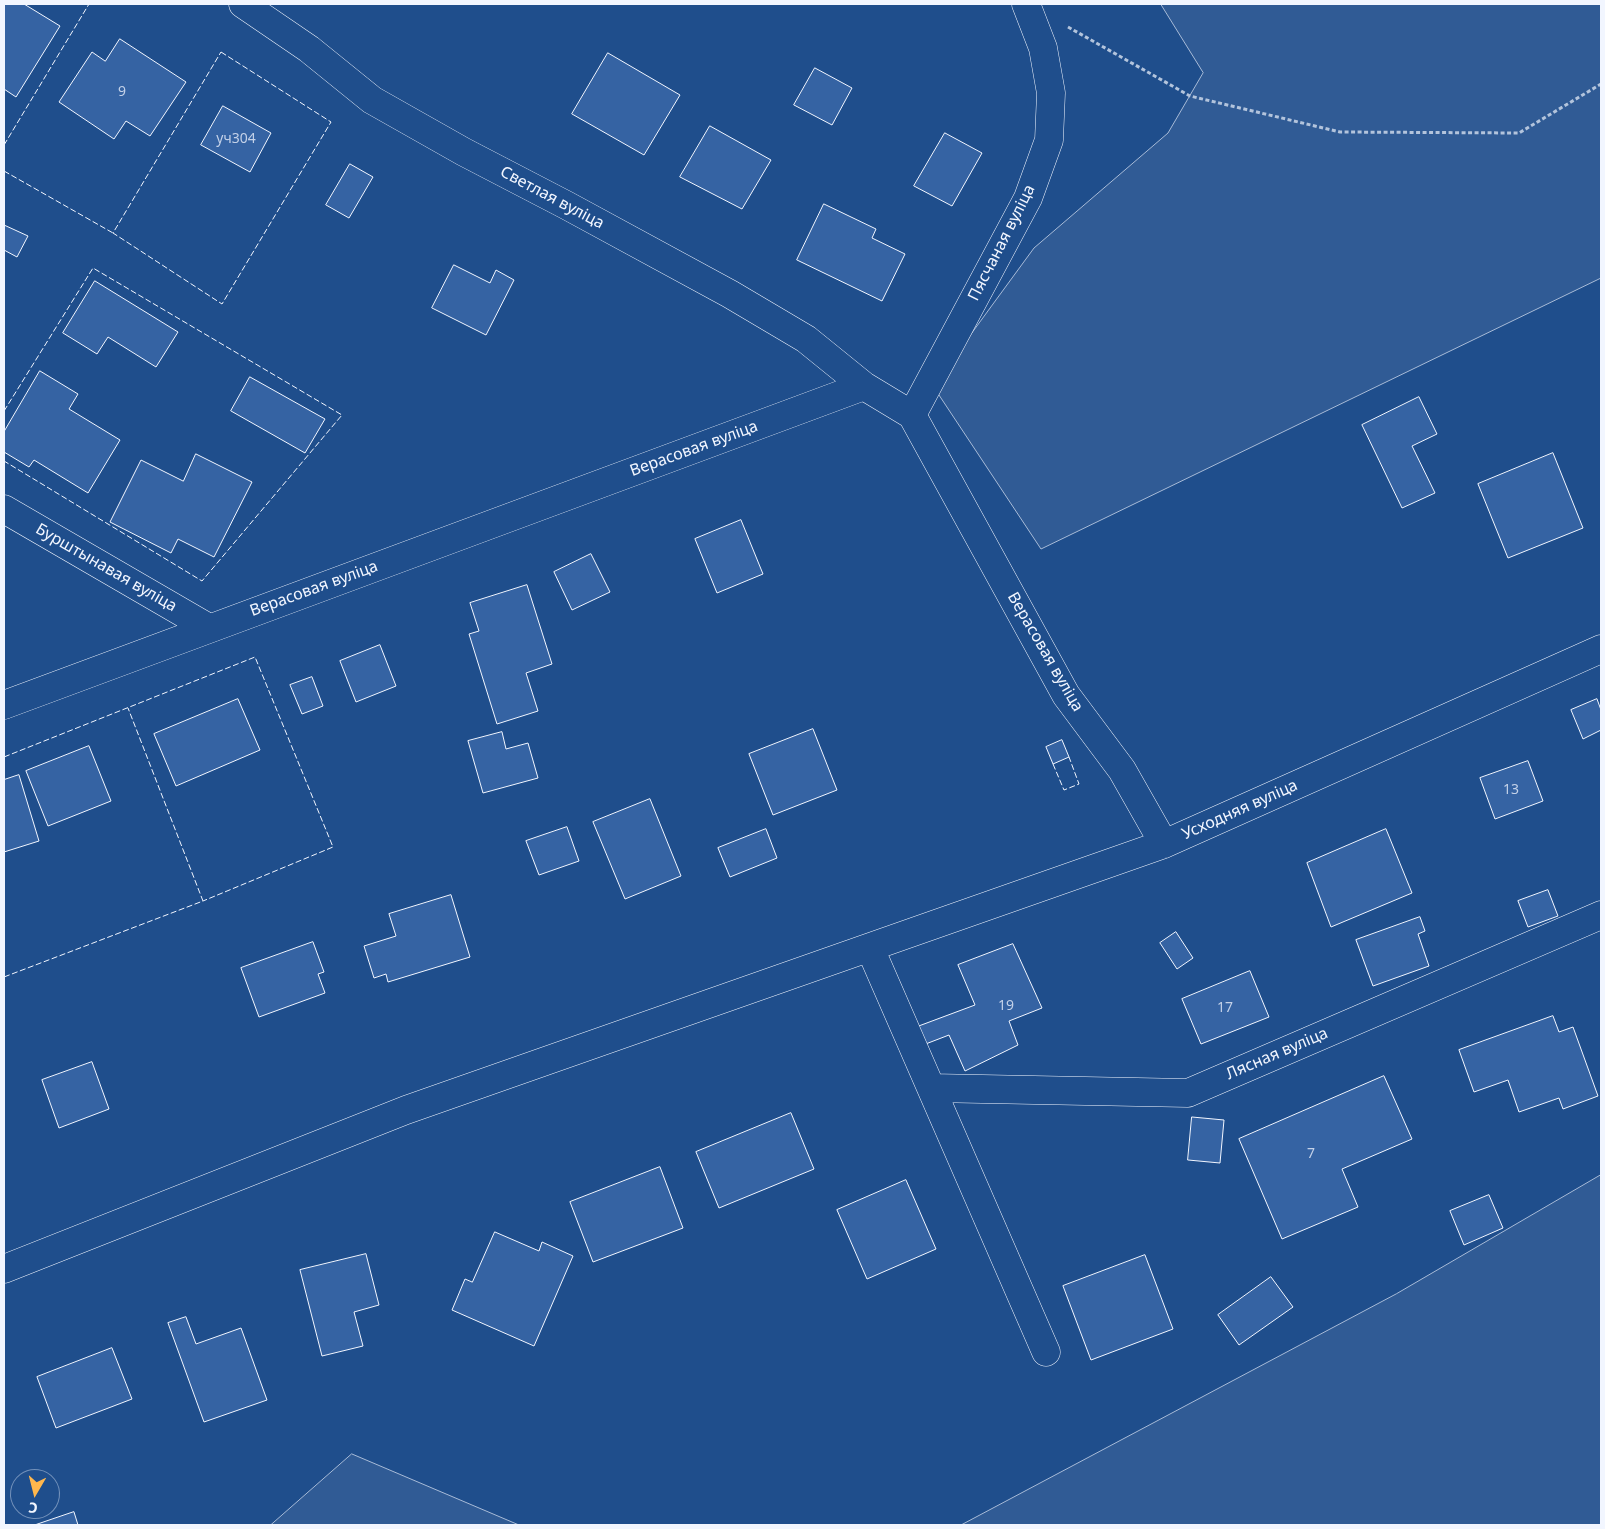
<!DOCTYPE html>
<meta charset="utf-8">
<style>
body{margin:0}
#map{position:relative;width:1605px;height:1529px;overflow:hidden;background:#1f4e8c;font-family:"Noto Sans",sans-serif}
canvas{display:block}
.frame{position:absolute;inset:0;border:5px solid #f2f6ff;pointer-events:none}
.north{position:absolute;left:10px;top:1469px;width:50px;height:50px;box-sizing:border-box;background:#1f4e8c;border:1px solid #7391ba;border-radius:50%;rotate:188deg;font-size:14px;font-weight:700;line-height:20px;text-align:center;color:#f2f6ff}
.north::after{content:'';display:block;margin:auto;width:18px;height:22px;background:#ffb74d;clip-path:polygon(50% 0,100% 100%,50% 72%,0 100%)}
</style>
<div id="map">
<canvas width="1605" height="1529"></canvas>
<div class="frame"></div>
<div class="north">С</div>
</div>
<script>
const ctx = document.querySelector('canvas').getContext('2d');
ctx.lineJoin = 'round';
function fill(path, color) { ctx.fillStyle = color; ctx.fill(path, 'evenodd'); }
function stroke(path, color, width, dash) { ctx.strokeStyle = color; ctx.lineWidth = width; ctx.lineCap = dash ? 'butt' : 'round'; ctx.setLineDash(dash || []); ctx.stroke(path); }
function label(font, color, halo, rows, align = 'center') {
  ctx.font = font + ' "Noto Sans",sans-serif'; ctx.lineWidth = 4; ctx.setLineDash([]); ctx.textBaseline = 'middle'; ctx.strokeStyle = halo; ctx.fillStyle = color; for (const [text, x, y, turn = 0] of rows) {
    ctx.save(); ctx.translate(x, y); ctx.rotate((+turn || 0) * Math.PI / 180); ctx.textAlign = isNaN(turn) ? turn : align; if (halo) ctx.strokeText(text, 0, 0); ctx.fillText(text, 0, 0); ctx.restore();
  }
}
const built = new Path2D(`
 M 1161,4 L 1601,4 L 1601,278 L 1041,549 L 933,386 L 1034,248 L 1168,133 L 1203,73 Z
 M 1601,1175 L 1601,1525 L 961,1525 L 1396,1294 Z
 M 352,1454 L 519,1525 L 271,1525 Z`);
const building = new Path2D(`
 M 4,4 L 24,4 L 60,26 L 16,97 L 4,89 Z
 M 120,39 L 186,82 L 150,136 L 126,121 L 114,139 L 59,102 L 92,52 L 105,61 Z
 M 608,53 L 680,95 L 644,155 L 572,114 Z
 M 815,68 L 852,88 L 832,125 L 794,105 Z
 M 223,106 L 271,133 L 250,172 L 201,145 Z
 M 710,126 L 771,160 L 742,209 L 680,177 Z
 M 945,133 L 982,153 L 952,206 L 914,186 Z
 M 350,164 L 373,177 L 349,218 L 326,205 Z
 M 824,204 L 876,229 L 872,238 L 905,254 L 882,301 L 797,260 Z
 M 4,225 L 28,236 L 17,257 L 4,250 Z
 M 454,265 L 490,283 L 496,270 L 514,280 L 486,335 L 432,308 Z
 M 95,281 L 178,332 L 156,367 L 108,337 L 97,354 L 63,333 Z
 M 40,371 L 78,394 L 69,409 L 120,440 L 88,493 L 34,460 L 29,467 L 4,452 L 4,432 Z
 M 250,377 L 325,419 L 305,453 L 231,411 Z
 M 1419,397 L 1437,434 L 1412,446 L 1435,493 L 1402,508 L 1362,425 Z
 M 1553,453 L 1583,528 L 1508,558 L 1478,484 Z
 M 196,454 L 252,482 L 214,557 L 178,539 L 171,553 L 110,522 L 141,460 L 183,481 Z
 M 741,520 L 763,574 L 717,593 L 695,539 Z
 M 591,554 L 610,592 L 572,610 L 554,572 Z
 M 527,585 L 552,664 L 526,673 L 538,711 L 497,724 L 469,634 L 479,631 L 470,603 Z
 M 380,645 L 396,686 L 356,702 L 340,661 Z
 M 312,677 L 323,706 L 302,714 L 290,685 Z
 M 238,699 L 260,750 L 176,786 L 154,734 Z
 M 1597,699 L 1601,710 L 1601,730 L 1583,739 L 1571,710 Z
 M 813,729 L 837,790 L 773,815 L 749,754 Z
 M 502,732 L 506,749 L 528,743 L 538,778 L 483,793 L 468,741 Z
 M 1062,740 L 1069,757 L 1053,764 L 1046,747 Z
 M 89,746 L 111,801 L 48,826 L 26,771 Z
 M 1528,761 L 1543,801 L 1495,819 L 1480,778 Z
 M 19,775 L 39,841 L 4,852 L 4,780 Z
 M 650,799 L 681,876 L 625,899 L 593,822 Z
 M 567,827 L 579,861 L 539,875 L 526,841 Z
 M 766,829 L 777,858 L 730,877 L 718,848 Z
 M 1386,829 L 1412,893 L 1331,927 L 1307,863 Z
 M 1548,890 L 1558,916 L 1528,927 L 1518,901 Z
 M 451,895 L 470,957 L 388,982 L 386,974 L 374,978 L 364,946 L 396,936 L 389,914 Z
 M 1420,917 L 1425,931 L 1418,934 L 1429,966 L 1373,986 L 1356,940 Z
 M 1176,932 L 1193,958 L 1177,969 L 1160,943 Z
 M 313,942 L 324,972 L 318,974 L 325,993 L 259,1017 L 241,968 Z
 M 1013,944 L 1042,1008 L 1009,1021 L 1018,1045 L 965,1071 L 949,1035 L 923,1045 L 916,1027 L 975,1005 L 958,965 Z
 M 1250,971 L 1269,1017 L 1201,1044 L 1182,999 Z
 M 1553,1016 L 1559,1032 L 1573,1027 L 1598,1096 L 1563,1109 L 1559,1098 L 1519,1112 L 1508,1080 L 1474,1092 L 1459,1050 Z
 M 92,1062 L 109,1109 L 59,1128 L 42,1080 Z
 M 1384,1076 L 1412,1139 L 1342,1169 L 1358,1207 L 1282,1239 L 1239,1139 Z
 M 791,1113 L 814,1169 L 719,1208 L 696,1152 Z
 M 1192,1117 L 1224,1120 L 1220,1163 L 1188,1160 Z
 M 660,1167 L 683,1228 L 593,1262 L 570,1202 Z
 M 906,1180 L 936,1249 L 867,1279 L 837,1210 Z
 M 1489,1195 L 1503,1228 L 1464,1245 L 1450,1211 Z
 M 495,1232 L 539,1251 L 542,1242 L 573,1256 L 534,1346 L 452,1310 L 465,1279 L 472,1282 Z
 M 366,1254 L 379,1305 L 354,1312 L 363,1346 L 322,1356 L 300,1270 Z
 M 1145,1255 L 1173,1329 L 1091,1360 L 1063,1286 Z
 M 1271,1277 L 1293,1307 L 1239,1345 L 1218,1315 Z
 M 186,1317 L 196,1344 L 241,1328 L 267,1400 L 204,1422 L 168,1323 Z
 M 112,1348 L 132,1399 L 56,1428 L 37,1377 Z
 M 74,1512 L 78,1525 L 35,1525 Z`);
const path = new Path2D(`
 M 1068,27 L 1190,96 L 1340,132 L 1519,133 L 1601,84`);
const street = new Path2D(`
 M 243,4 L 309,49 L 372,100 L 464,152 L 566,205 L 730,294 L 806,339 L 864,386
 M 912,415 L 1028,198 L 1049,140 L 1051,93 L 1043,48 L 1026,4
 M 4,509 L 209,628
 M 4,705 L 864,386 L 912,415 L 1066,695 L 1122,770 L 1164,844
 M 870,948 L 1046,1352
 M 931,1088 L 1188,1093 L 1601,915
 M 4,1269 L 406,1110 L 1164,844 L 1601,649`);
const fence = new Path2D(`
 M 221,52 L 331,122 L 222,304 L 113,233 Z
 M 4,145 L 89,4
 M 4,171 L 113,233
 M 4,411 L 93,268 L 342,415 L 202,581 L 4,461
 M 4,757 L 255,657 L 333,847 L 203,901
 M 1053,764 L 1064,790 L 1079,784 L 1069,757
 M 4,977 L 203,901 L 128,708`);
const numberNames = [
 ["9",122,92],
 ["уч304",236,139],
 ["13",1511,790],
 ["19",1006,1006],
 ["17",1225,1008],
 ["7",1311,1154]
];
const streetNames = [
 ["Светлая вуліца",552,198,28],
 ["Пясчаная вуліца",1002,243,-63],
 ["Верасовая вуліца",694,449,-20],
 ["Бурштынавая вуліца",106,568,30],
 ["Верасовая вуліца",314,589,-20],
 ["Верасовая вуліца",1045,652,60],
 ["Усходняя вуліца",1240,810,-24],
 ["Лясная вуліца",1277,1054,-23]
];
fill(built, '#305b95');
stroke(built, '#a8bbd7', 1);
fill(building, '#3563a3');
stroke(building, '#f2f6ff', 1);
stroke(street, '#f2f6ff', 29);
stroke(path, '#b3c4dc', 3, [4, 2.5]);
stroke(street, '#1f4e8c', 28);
stroke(fence, '#f2f6ff', 1, [6, 2.5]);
label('14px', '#c3d1e8', null, numberNames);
label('16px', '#f2f6ff', '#1f4e8c', streetNames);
</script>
